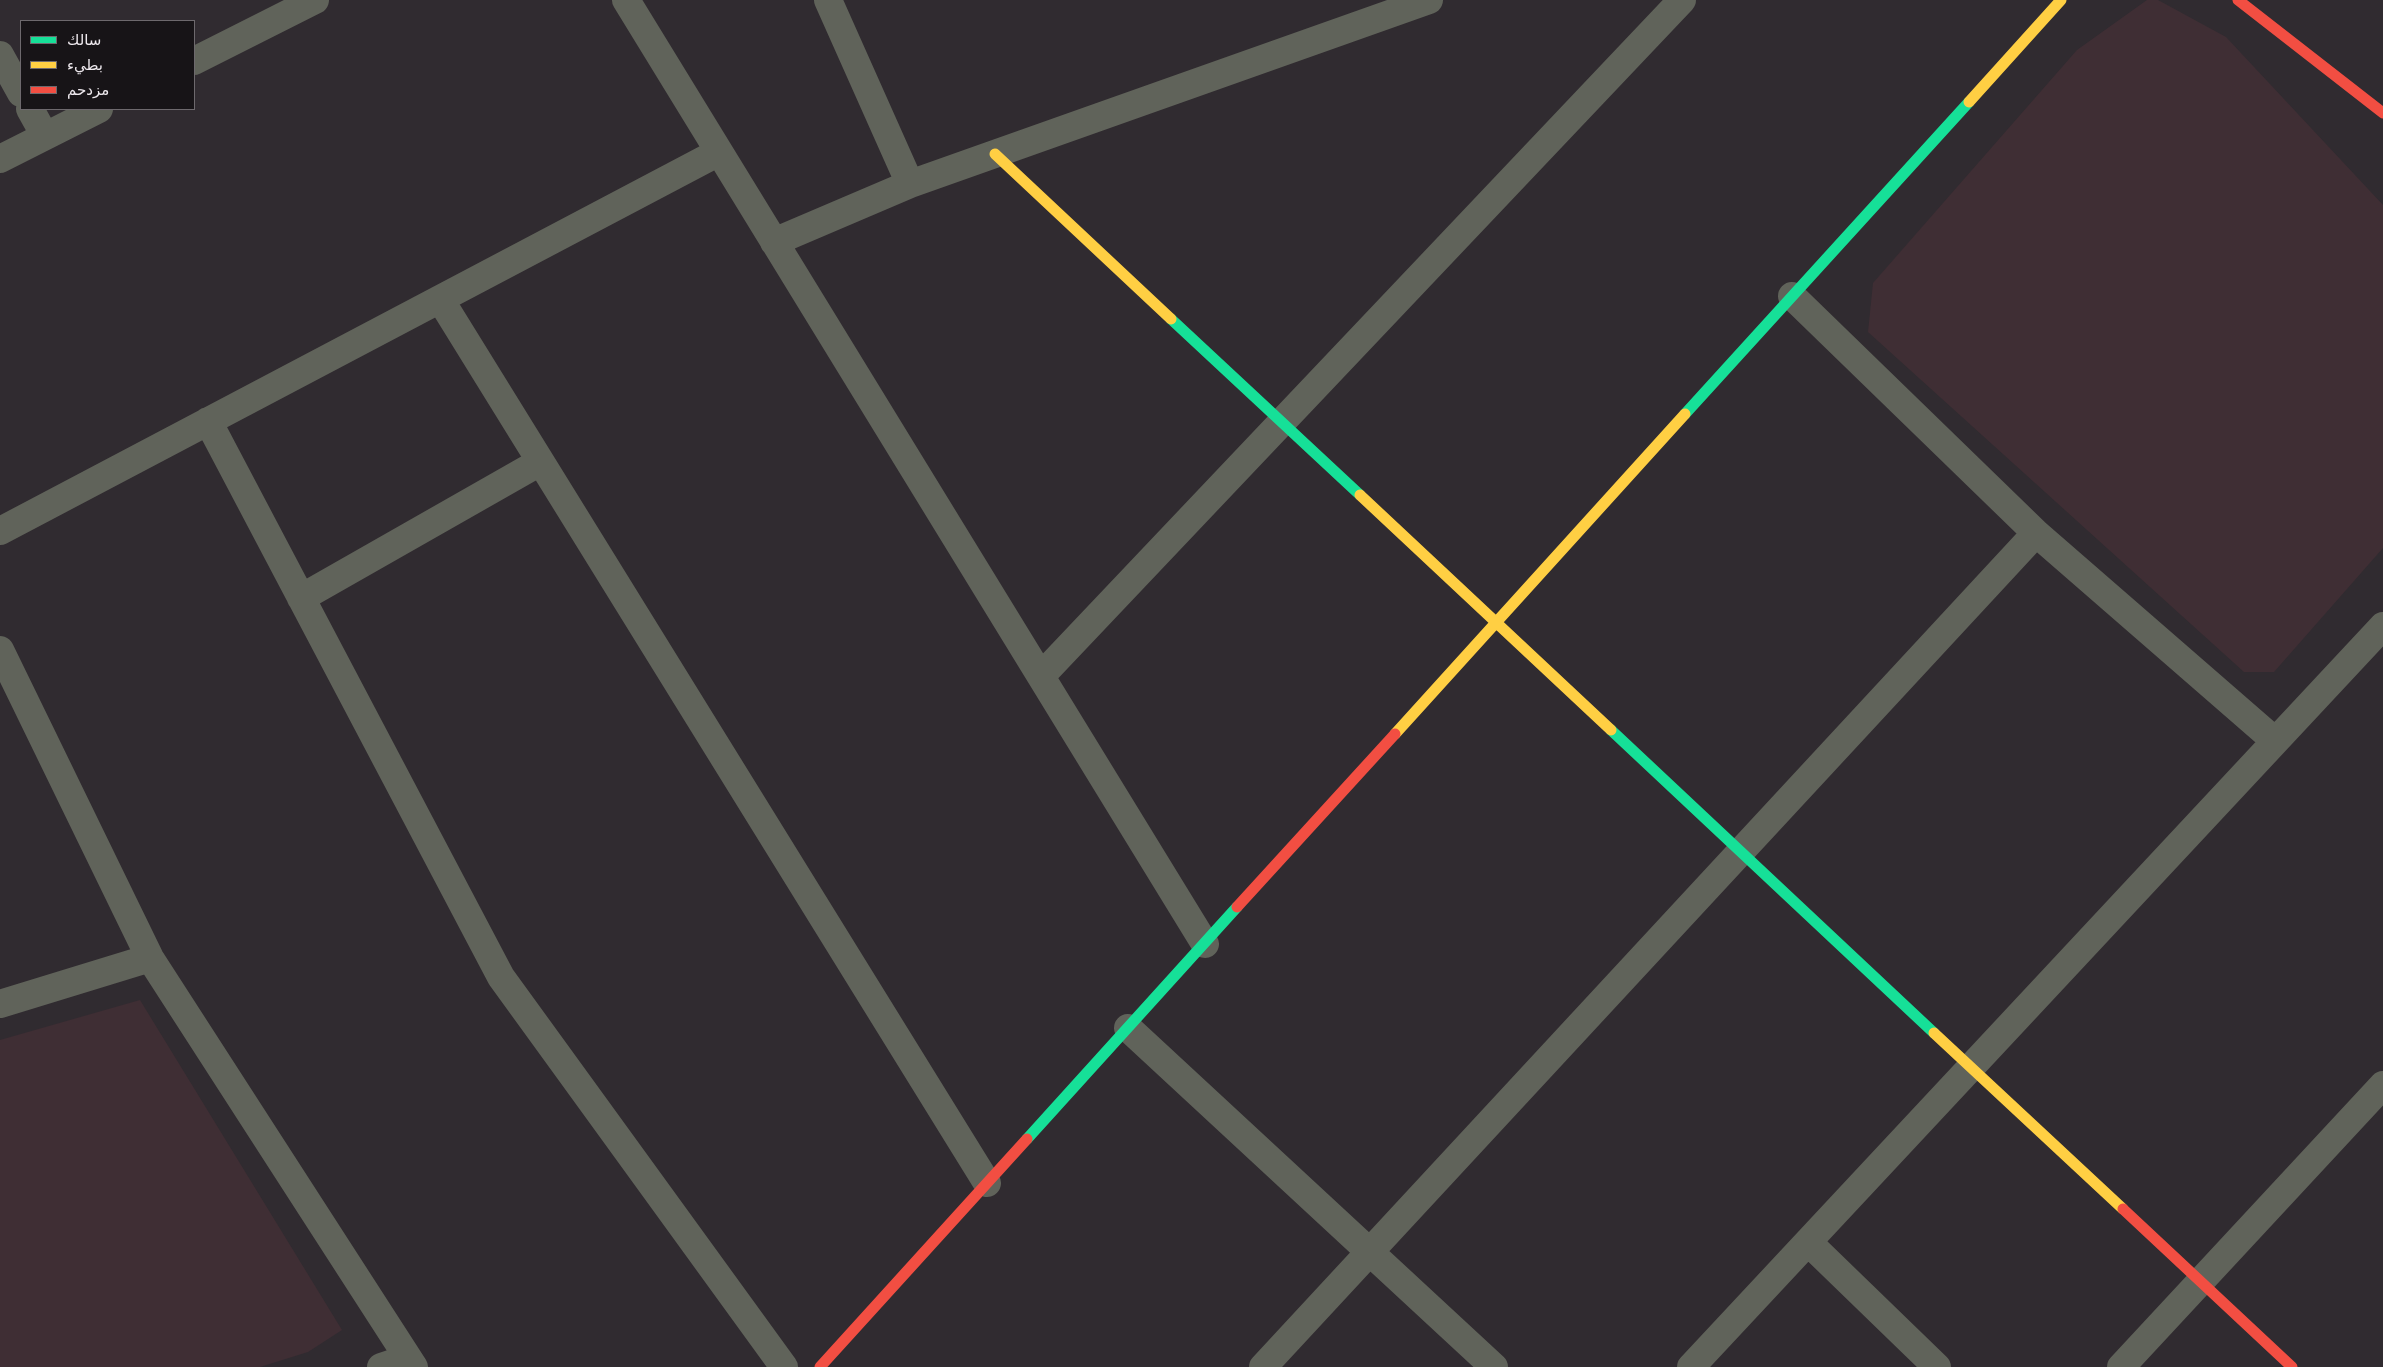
<!DOCTYPE html>
<meta charset="utf-8">
<style>
body{margin:0}
#map{position:relative;width:2383px;height:1367px;overflow:hidden;background:#302b30;font-family:"DejaVu Sans",Cairo,sans-serif}
canvas{display:block}
.legend{position:absolute;left:20px;top:20px;width:175px;height:90px;box-sizing:border-box;background:#171417;border:1px solid #6d696d;margin:0;padding:6px 9px;list-style:none;font-size:15px;color:#eee9ee}
.legend li{display:flex;align-items:center;gap:10px;height:25px}
.legend b{width:25px;border:1px solid #6d696d}
</style>
<div id="map">
<canvas width="2383" height="1367"></canvas>
<ul class="legend">
<li><b style="height:6px;background:#16e098"></b>سالك</li>
<li><b style="height:6px;background:#ffcf43"></b>بطيء</li>
<li><b style="height:6px;background:#f24e42"></b>مزدحم</li>
</ul>
</div>
<script>
const ctx = document.querySelector('canvas').getContext('2d');
ctx.lineJoin = 'round';
function fill(path, color) { ctx.fillStyle = color; ctx.fill(path, 'evenodd'); }
function stroke(path, color, width, dash) { ctx.strokeStyle = color; ctx.lineWidth = width; ctx.lineCap = dash ? 'butt' : 'round'; ctx.setLineDash(dash || []); ctx.stroke(path); }
const education = new Path2D(`
 M 2147,0 L 2158,0 L 2226,37 L 2383,205 L 2383,548 L 2274,672 L 2244,672 L 1868,332 L 1873,283 L 2077,50 Z
 M 140,1000 L 342,1330 L 308,1352 L 260,1367 L 0,1367 L 0,1040 Z`);
const street = new Path2D(`
 M 626,0 L 1205,944
 M 828,0 L 910,184
 M 0,55 L 21,93
 M 194,61 L 315,0
 M 30,109 L 45,136
 M 0,159 L 99,109
 M 774,242 L 910,184 L 1429,0
 M 1792,296 L 2036,533 L 2274,740
 M 440,299 L 987,1183
 M 208,421 L 501,977 L 784,1367
 M 0,531 L 719,152
 M 301,598 L 540,462
 M 0,650 L 150,958 L 414,1367
 M 1041,676 L 1682,0
 M 0,1004 L 150,958
 M 1128,1028 L 1494,1367
 M 1808,1242 L 1937,1367
 M 381,1367 L 408,1358
 M 1263,1367 L 2036,533
 M 1691,1367 L 2383,626
 M 2121,1367 L 2383,1085`);
const fast = new Path2D(`
 M 1171,319 L 1360,495
 M 1685,414 L 1969,102
 M 1611,730 L 1934,1033
 M 1027,1139 L 1237,907`);
const slow = new Path2D(`
 M 1969,102 L 2061,0
 M 995,154 L 1171,319
 M 1360,495 L 1611,730
 M 1395,734 L 1685,414
 M 1934,1033 L 2123,1209`);
const jam = new Path2D(`
 M 2238,0 L 2383,113
 M 1237,907 L 1395,734
 M 2123,1209 L 2292,1367
 M 820,1367 L 1027,1139`);
fill(education, '#3f2e34');
stroke(street, '#60635a', 28);
stroke(fast, '#16e098', 11);
stroke(slow, '#ffcf43', 11);
stroke(jam, '#f24e42', 11);
</script>
